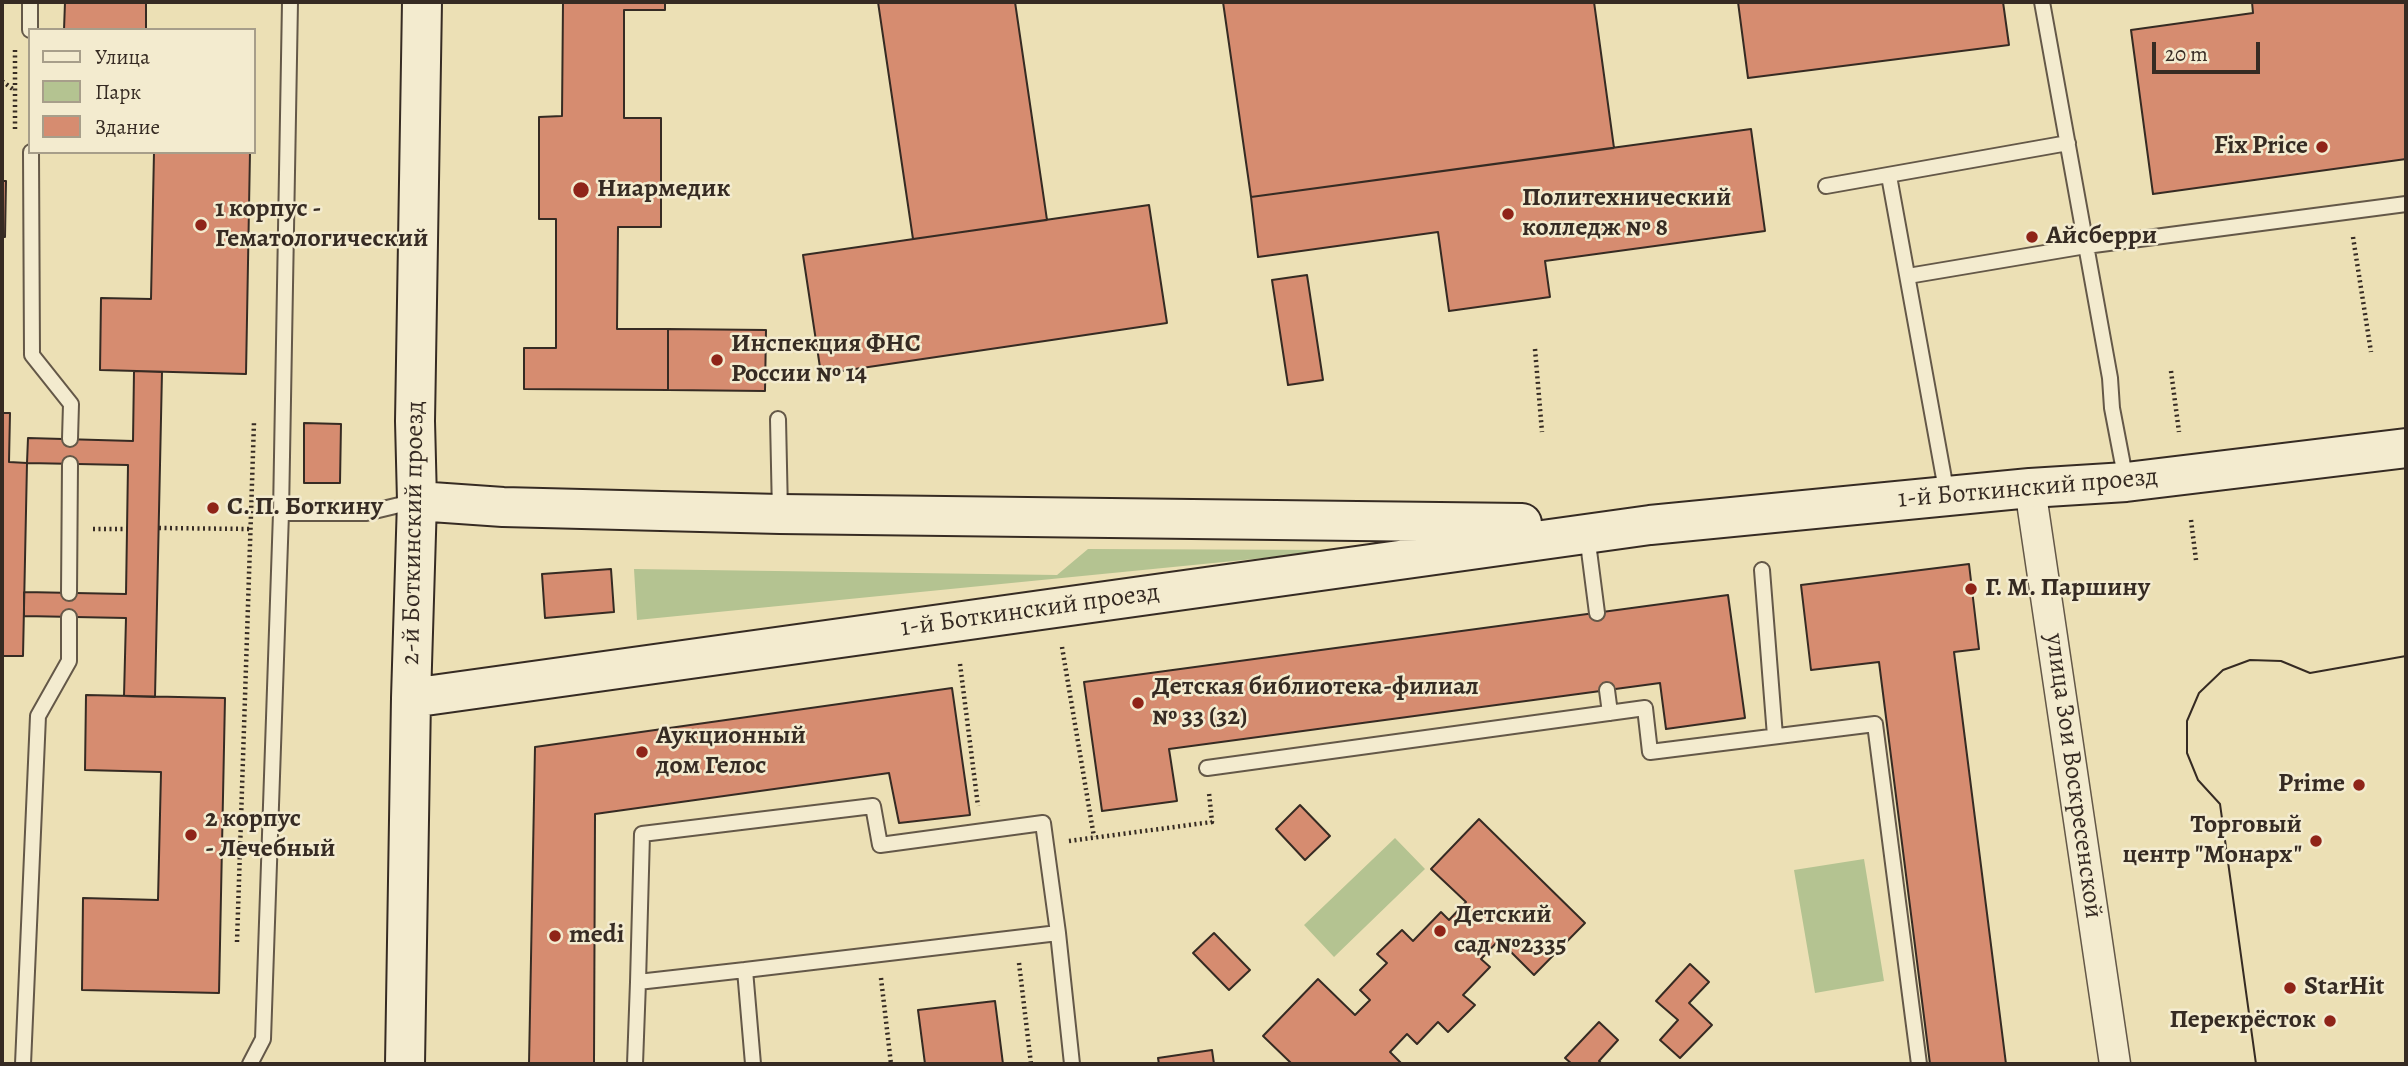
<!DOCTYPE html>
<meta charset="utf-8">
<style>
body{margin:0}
#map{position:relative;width:2408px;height:1066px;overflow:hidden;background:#ece0b5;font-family:Alegreya,serif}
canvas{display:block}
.frame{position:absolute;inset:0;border:4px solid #362b23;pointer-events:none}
.legend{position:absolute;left:28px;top:28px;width:228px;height:126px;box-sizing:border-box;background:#f3ebcf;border:2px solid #a79e8a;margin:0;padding:9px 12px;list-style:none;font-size:21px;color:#362b23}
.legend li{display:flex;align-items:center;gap:14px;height:35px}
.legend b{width:35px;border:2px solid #a79e8a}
.scale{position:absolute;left:2152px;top:42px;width:108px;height:32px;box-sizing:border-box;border:4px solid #362b23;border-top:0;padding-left:9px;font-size:21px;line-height:24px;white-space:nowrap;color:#362b23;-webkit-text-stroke:5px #f3ebcf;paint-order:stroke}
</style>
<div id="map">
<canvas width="2408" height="1066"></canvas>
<div class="frame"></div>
<ul class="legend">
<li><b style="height:9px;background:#f3ebcf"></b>Улица</li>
<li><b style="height:19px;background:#b4c391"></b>Парк</li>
<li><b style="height:19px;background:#d68c70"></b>Здание</li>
</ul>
<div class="scale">20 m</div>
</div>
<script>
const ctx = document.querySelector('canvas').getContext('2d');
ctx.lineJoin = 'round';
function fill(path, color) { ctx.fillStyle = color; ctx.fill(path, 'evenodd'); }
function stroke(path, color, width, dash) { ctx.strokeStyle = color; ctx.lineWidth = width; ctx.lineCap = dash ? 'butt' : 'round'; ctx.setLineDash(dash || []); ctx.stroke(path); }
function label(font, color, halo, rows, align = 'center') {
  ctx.font = font + ' Alegreya,serif'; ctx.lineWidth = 5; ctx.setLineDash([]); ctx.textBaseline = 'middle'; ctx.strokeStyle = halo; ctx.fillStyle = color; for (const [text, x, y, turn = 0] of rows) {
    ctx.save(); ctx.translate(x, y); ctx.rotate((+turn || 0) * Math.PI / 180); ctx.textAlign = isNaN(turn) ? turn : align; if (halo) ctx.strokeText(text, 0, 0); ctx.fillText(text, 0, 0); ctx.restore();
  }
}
const green = new Path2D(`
 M 1088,549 L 1345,550 L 637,620 L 634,569 L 1057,575 Z
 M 1395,838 L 1425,869 L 1334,957 L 1304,925 Z
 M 1864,859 L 1884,981 L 1815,993 L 1794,870 Z`);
const building = new Path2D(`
 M 65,2 L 146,2 L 146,30 L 64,30 Z
 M 563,2 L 665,2 L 665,10 L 624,10 L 624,118 L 661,118 L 661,227 L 618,227 L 617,329 L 668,329 L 668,390 L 524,389 L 524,348 L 556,348 L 556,219 L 539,219 L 539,117 L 562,116 Z
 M 878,2 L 1015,2 L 1047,220 L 913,239 Z
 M 1223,2 L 1594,2 L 1614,148 L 1251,197 Z
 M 1738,2 L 2003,2 L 2009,45 L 1748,78 Z
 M 2252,2 L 2406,2 L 2406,159 L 2153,194 L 2131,30 L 2253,13 Z
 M 1751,129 L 1765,231 L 1545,261 L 1550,297 L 1449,311 L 1438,232 L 1258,257 L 1251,197 Z
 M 154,152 L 250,152 L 246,374 L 100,370 L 101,298 L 151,299 Z
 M 2,181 L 6,181 L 5,237 L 2,237 Z
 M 1149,205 L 1167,323 L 821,374 L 803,255 Z
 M 1307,275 L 1323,380 L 1288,385 L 1272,280 Z
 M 668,329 L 766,330 L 765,391 L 668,390 Z
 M 134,371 L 162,372 L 155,697 L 124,696 L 126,618 L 24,616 L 24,592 L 126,594 L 128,465 L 27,463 L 28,438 L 133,441 Z
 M 2,413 L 10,413 L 9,462 L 27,463 L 23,656 L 2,656 Z
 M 304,423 L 341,424 L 340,483 L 304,483 Z
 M 1969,564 L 1979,649 L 1954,652 L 2006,1064 L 1930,1064 L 1879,662 L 1811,670 L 1801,585 Z
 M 611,569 L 614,612 L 545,618 L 542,574 Z
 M 1728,595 L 1745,718 L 1666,729 L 1660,683 L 1169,749 L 1177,801 L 1102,811 L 1084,682 Z
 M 2406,656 L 2406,1064 L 2256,1064 L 2220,804 L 2198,780 L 2187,753 L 2187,721 L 2199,693 L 2223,670 L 2250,660 L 2281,661 L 2310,673 Z
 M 2406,656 L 2406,1064 L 2256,1064 L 2220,804 L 2198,780 L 2187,753 L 2187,721 L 2199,693 L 2223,670 L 2250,660 L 2281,661 L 2310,673 Z
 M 952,688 L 970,815 L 899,823 L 889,773 L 595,814 L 594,1064 L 529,1064 L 535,747 Z
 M 86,695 L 225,698 L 219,993 L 82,990 L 83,898 L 158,900 L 161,772 L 85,770 Z
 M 1300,805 L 1330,836 L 1305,860 L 1276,829 Z
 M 1479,819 L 1585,923 L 1534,975 L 1499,940 L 1481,959 L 1490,967 L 1463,995 L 1475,1005 L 1448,1032 L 1438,1022 L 1417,1044 L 1407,1034 L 1390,1052 L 1402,1064 L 1292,1064 L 1263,1036 L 1318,979 L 1355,1015 L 1370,1000 L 1360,990 L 1387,963 L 1377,954 L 1402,930 L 1413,941 L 1441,912 L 1449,920 L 1466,902 L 1431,869 Z
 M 1214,933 L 1250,970 L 1229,990 L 1193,953 Z
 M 1690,964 L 1709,982 L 1689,1003 L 1712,1025 L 1680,1058 L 1660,1040 L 1678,1020 L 1656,1001 Z
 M 995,1001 L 1003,1064 L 925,1064 L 918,1010 Z
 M 1599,1022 L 1618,1040 L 1599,1061 L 1602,1064 L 1572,1064 L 1565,1058 Z
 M 1212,1050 L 1214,1064 L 1159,1064 L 1158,1058 Z`);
const path = new Path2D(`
 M 15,50 L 15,132
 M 2,81 L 14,90
 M 2353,237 L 2371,352
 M 1535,349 L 1542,432
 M 2171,371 L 2179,432
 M 2191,520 L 2196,560
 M 159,528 L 250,529
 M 93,529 L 127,529
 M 1062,647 L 1094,837
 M 960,664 L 978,806
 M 1069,841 L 1212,822 L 1209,793
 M 237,942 L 254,422
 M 1019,963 L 1031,1064
 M 881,978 L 891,1064`);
const lane = new Path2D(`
 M 30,2 L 30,30
 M 290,2 L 281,513 L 366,513 L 416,501
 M 2042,2 L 2110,378 L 2112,408 L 2126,481
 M 31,152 L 32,355 L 71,404 L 70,439
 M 1889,176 L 1947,495
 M 1826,186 L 2068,143
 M 1908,276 L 2086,246 L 2406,204
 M 778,419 L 780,513
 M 1587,535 L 1597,613
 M 1762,570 L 1775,736
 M 69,593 L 70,464
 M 1607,690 L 1610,713
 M 1207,768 L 1645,708 L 1650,752 L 1875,724 L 1919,1064
 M 745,970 L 1058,933 L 1072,1064
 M 638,982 L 642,834 L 873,806 L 880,845 L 1043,823 L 1058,933
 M 23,1064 L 38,716 L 69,661 L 69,617
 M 250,1064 L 263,1039 L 281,513
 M 635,1064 L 638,982 L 745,970 L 753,1064`);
const street = new Path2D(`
 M 2030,488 L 2115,1064`);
const secondary = new Path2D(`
 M 417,501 L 503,507 L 780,514 L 1522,523
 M 411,698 L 1650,525 L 2030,488 L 2126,482 L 2406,448
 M 405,1064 L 411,698 L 417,501 L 415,421 L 422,2`);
const markers = [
 [2322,147,7,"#8f2418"],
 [581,190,9,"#8f2418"],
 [1508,214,7,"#8f2418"],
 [201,225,7,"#8f2418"],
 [2032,237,7,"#8f2418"],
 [717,360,7,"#8f2418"],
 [213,508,7,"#8f2418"],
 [1971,589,7,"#8f2418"],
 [1138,703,7,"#8f2418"],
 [642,752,7,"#8f2418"],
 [2359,785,7,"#8f2418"],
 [191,835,7,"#8f2418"],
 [2316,841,7,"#8f2418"],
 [1440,931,7,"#8f2418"],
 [555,936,7,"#8f2418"],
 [2290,988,7,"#8f2418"],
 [2330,1021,7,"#8f2418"]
];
const poiNames = [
 ["Fix Price",2308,147,"right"],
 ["Ниармедик",597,190],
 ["Политехнический",1522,199],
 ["колледж № 8",1522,229],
 ["1 корпус -",215,210],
 ["Гематологический",215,240],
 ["Айсберри",2046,237],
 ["Инспекция ФНС",731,345],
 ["России № 14",731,375],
 ["С. П. Боткину",227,508],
 ["Г. М. Паршину",1985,589],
 ["Детская библиотека-филиал",1152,688],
 ["№ 33 (32)",1152,718],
 ["Аукционный",656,737],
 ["дом Гелос",656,767],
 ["Prime",2345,785,"right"],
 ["2 корпус",205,820],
 ["- Лечебный",205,850],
 ["Торговый",2302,826,"right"],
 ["центр \"Монарх\"",2302,856,"right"],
 ["Детский",1454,916],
 ["сад №2335",1454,946],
 ["medi",569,936],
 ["StarHit",2304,988],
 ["Перекрёсток",2316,1021,"right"]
];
const streetNames = [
 ["1-й Боткинский проезд",2028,489,-5],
 ["2-й Боткинский проезд",414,533,-89],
 ["1-й Боткинский проезд",1030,611,-8],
 ["улица Зои Воскресенской",2073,776,82]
];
fill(green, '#b4c391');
fill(building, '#d68c70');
stroke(building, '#362b23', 2);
stroke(lane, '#645848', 18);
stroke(street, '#645848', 33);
stroke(secondary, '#362b23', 42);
stroke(path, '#362b23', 4.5, [2, 3.5]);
stroke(lane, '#f3ebcf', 14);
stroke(street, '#f3ebcf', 30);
stroke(secondary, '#f3ebcf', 38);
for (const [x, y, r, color] of markers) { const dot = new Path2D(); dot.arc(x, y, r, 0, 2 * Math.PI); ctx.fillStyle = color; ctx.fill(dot); stroke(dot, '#f3ebcf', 2.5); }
label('bold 26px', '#362b23', '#f3ebcf', poiNames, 'left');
label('26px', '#362b23', '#f3ebcf', streetNames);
</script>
